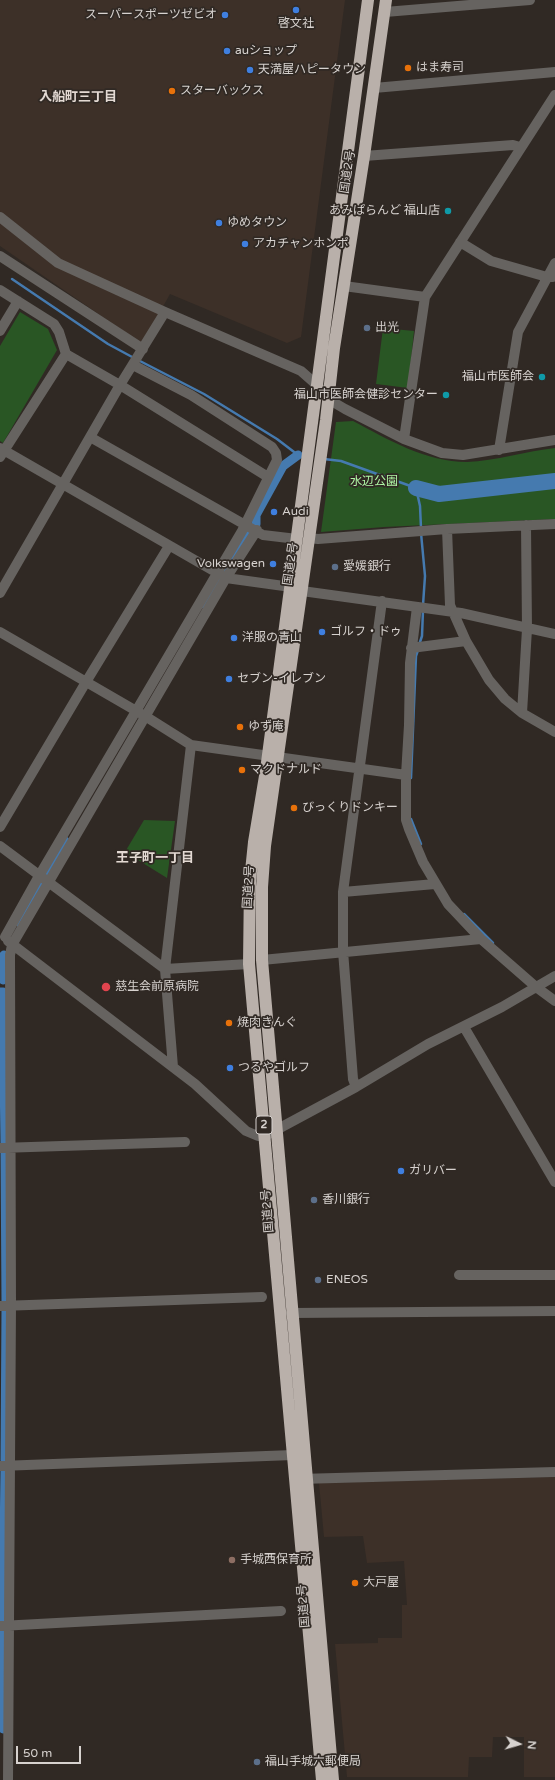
<!DOCTYPE html>
<meta charset="utf-8">
<style>
body{margin:0}
#map{position:relative;width:555px;height:1780px;overflow:hidden;background:#302924;font-family:"Varela Round",sans-serif}
canvas{display:block}
.north{position:absolute;left:499px;top:1724px;width:40px;height:40px;-webkit-text-stroke:3px #302924;paint-order:stroke;rotate:95deg;font-size:11px;font-weight:700;line-height:16px;text-align:center;color:#d7d2cf}
.north::after{content:'';display:block;margin:auto;width:14px;height:18px;background:#d7d2cf;clip-path:polygon(50% 0,100% 100%,50% 72%,0 100%)}
.scale{position:absolute;left:16px;top:1746px;width:65px;height:18px;box-sizing:border-box;border:2px solid #d7d2cf;border-top:0;padding-left:5px;font-size:12px;line-height:14px;white-space:nowrap;color:#d7d2cf;-webkit-text-stroke:3px #302924;paint-order:stroke}
</style>
<div id="map">
<canvas width="555" height="1780"></canvas>
<div class="north">N</div>
<div class="scale">50 m</div>
</div>
<script>
const ctx = document.querySelector('canvas').getContext('2d');
ctx.lineJoin = 'round';
function fill(path, color) { ctx.fillStyle = color; ctx.fill(path, 'evenodd'); }
function stroke(path, color, width, dash) { ctx.strokeStyle = color; ctx.lineWidth = width; ctx.lineCap = dash ? 'butt' : 'round'; ctx.setLineDash(dash || []); ctx.stroke(path); }
function label(font, color, halo, rows, align = 'center') {
  ctx.font = font + ' "Varela Round","Noto Sans JP",sans-serif'; ctx.lineWidth = 3.5; ctx.setLineDash([]); ctx.textBaseline = 'middle'; ctx.strokeStyle = halo; ctx.fillStyle = color; for (const [text, x, y, turn = 0] of rows) {
    ctx.save(); ctx.translate(x, y); ctx.rotate((+turn || 0) * Math.PI / 180); ctx.textAlign = isNaN(turn) ? turn : align; if (halo) ctx.strokeText(text, 0, 0); ctx.fillText(text, 0, 0); ctx.restore();
  }
}
const built = new Path2D(`
 M 0,0 L 345,0 L 301,337 L 287,343 L 170,294 L 142,344 L 0,246 Z
 M 555,1477 L 555,1777 L 524,1777 L 524,1737 L 493,1737 L 492,1757 L 469,1757 L 468,1777 L 347,1777 L 335,1644 L 378,1643 L 378,1638 L 402,1638 L 402,1605 L 407,1605 L 404,1561 L 367,1563 L 363,1536 L 324,1537 L 319,1483 Z`);
const green = new Path2D(`
 M 20,312 L 48,329 L 57,350 L 3,443 L 0,441 L 0,346 Z
 M 383,328 L 414,331 L 408,388 L 376,384 Z
 M 353,421 C 389,440 426,462 467,462 C 495,461 527,451 555,448 L 555,519 L 384,527 L 321,532 L 336,422 Z
 M 144,820 L 175,821 L 167,878 L 125,852 Z`);
const stream = new Path2D(`
 M 12,279 L 108,344 L 134,358
 M 138,360 L 204,394 L 277,439 L 298,455 L 305,456
 M 324,459 L 341,461 L 416,488 L 420,506 L 421,528
 M 421,533 L 425,576 L 423,605
 M 419,645 L 422,636 L 423,610
 M 411,778 L 416,656 L 418,650
 M 411,819 L 421,844
 M 464,914 L 493,943`);
const canal = new Path2D(`
 M 204,604 L 246,537 L 256,524 L 256,515 L 283,466 L 298,455
 M 20,923 L 65,841
 M 3,980 L 4,955
 M 0,992 L 3,992 L 3,998 L 5,1143
 M 5,1150 L 6,1302
 M 5,1460 L 6,1309
 M 3,1622 L 5,1469
 M 3,1729 L 3,1629`);
const river = new Path2D(`
 M 416,488 L 439,494 L 555,481`);
const minor = new Path2D(`
 M 385,12 L 530,0
 M 374,88 L 555,72
 M 364,156 L 513,145 L 520,147
 M 0,217 L 58,263 L 165,312 L 301,371 L 318,386 L 328,399 L 345,409 L 404,439 L 442,453 L 463,455 L 555,440
 M 460,242 L 491,261 L 547,277 L 553,277
 M 0,256 L 143,349
 M 344,286 L 425,297
 M 0,290 L 54,324 L 59,332 L 66,354 L 120,385 L 268,477
 M 0,331 L 18,301
 M 90,437 L 263,535 L 297,539
 M 404,439 L 425,297 L 555,95
 M 0,448 L 226,578 L 291,587
 M 499,450 L 518,332 L 555,263
 M 0,457 L 66,354
 M 447,529 L 450,605 L 466,641 L 489,680 L 505,699 L 522,713 L 555,732
 M 309,538 L 318,539 L 447,529 L 555,524
 M 302,591 L 461,613 L 555,634
 M 0,593 L 120,385 L 165,312
 M 417,607 L 410,663 L 409,725 L 406,775 L 406,820 L 409,829 L 423,862 L 448,904 L 481,939 L 536,987 L 555,1001
 M 0,632 L 145,716 L 191,745 L 406,775
 M 411,648 L 466,641
 M 522,713 L 527,629 L 526,525
 M 0,827 L 86,682 L 169,546
 M 0,846 L 165,969 L 249,964
 M 343,892 L 435,884
 M 5,937 L 39,876 L 242,531 L 277,460 L 276,453 L 272,447 L 191,395 L 133,365
 M 8,941 L 195,1084 L 246,1131 L 258,1136 L 265,1136 L 356,1087 L 428,1044 L 502,1007 L 555,976
 M 262,960 L 481,939
 M 464,1027 L 555,1182
 M 173,1067 L 165,969 L 191,745
 M 356,1087 L 353,1079 L 343,951 L 343,892 L 382,601
 M 0,1148 L 185,1142
 M 459,1275 L 555,1275
 M 0,1306 L 262,1297
 M 291,1313 L 555,1311
 M 0,1466 L 293,1455
 M 299,1479 L 555,1472
 M 0,1626 L 281,1611
 M 8,1780 L 11,1305 L 10,955 L 12,945 L 226,578 L 257,530`);
const highway = new Path2D(`
 M 322,1780 L 249,964 L 250,881 L 254,842 L 266,770 L 368,0
 M 333,1780 L 262,960 L 262,887 L 265,846 L 326,420 L 334,348 L 364,156 L 386,0`);
const markers = [
 [296,10,4,"#3f7fe0"],
 [225,15,4,"#3f7fe0"],
 [227,51,4,"#3f7fe0"],
 [408,68,4,"#e8710a"],
 [250,70,4,"#3f7fe0"],
 [172,91,4,"#e8710a"],
 [448,211,4,"#0f9aa8"],
 [219,223,4,"#3f7fe0"],
 [245,244,4,"#3f7fe0"],
 [367,328,4,"#5c6f8a"],
 [542,377,4,"#0f9aa8"],
 [446,395,4,"#0f9aa8"],
 [274,512,4,"#3f7fe0"],
 [273,564,4,"#3f7fe0"],
 [335,567,4,"#5c6f8a"],
 [322,632,4,"#3f7fe0"],
 [234,638,4,"#3f7fe0"],
 [229,679,4,"#3f7fe0"],
 [240,727,4,"#e8710a"],
 [242,770,4,"#e8710a"],
 [294,808,4,"#e8710a"],
 [106,987,5,"#e0444e"],
 [229,1023,4,"#e8710a"],
 [230,1068,4,"#3f7fe0"],
 [401,1171,4,"#3f7fe0"],
 [314,1200,4,"#5c6f8a"],
 [318,1280,4,"#5c6f8a"],
 [232,1560,4,"#8d6e63"],
 [355,1583,4,"#e8710a"],
 [257,1762,4,"#5c6f8a"]
];
const shields = [
 [264,1125,16]
];
const shieldNames = [
 ["2",264,1125]
];
const poiNames = [
 ["スーパースポーツゼビオ",217,15,"right"],
 ["啓文社",296,24,"center"],
 ["auショップ",235,51],
 ["はま寿司",416,68],
 ["天満屋ハピータウン",258,70],
 ["スターバックス",180,91],
 ["あみぱらんど 福山店",440,211,"right"],
 ["ゆめタウン",227,223],
 ["アカチャンホンポ",253,244],
 ["出光",375,328],
 ["福山市医師会",534,377,"right"],
 ["福山市医師会健診センター",438,395,"right"],
 ["Audi",282,512],
 ["Volkswagen",265,564,"right"],
 ["愛媛銀行",343,567],
 ["ゴルフ・ドゥ",330,632],
 ["洋服の青山",242,638],
 ["セブン-イレブン",237,679],
 ["ゆず庵",248,727],
 ["マクドナルド",250,770],
 ["びっくりドンキー",302,808],
 ["慈生会前原病院",115,987],
 ["焼肉きんぐ",237,1023],
 ["つるやゴルフ",238,1068],
 ["ガリバー",409,1171],
 ["香川銀行",322,1200],
 ["ENEOS",326,1280],
 ["手城西保育所",240,1560],
 ["大戸屋",363,1583],
 ["福山手城六郵便局",265,1762]
];
const streetNames = [
 ["国道2号",348,172,-81],
 ["国道2号",291,564,-82],
 ["国道2号",249,887,-87],
 ["国道2号",268,1211,-95],
 ["国道2号",304,1606,-95]
];
const parkNames = [
 ["水辺公園",374,482]
];
const neighbourhoodNames = [
 ["入船町三丁目",78,98],
 ["王子町一丁目",155,859]
];
fill(built, '#3d3028');
fill(green, '#295624');
stroke(stream, '#457aaf', 2.5);
stroke(canal, '#457aaf', 9);
stroke(river, '#457aaf', 16);
stroke(minor, '#666360', 10);
stroke(highway, '#b9b0aa', 12);
for (const [x, y, r, color] of markers) { const dot = new Path2D(); dot.arc(x, y, r, 0, 2 * Math.PI); ctx.fillStyle = color; ctx.fill(dot); stroke(dot, '#302924', 1.5); }
for (const [x, y, w] of shields) { const box = new Path2D(); box.roundRect(x - w / 2, y - 9, w, 18, 3); ctx.fillStyle = '#302924'; ctx.fill(box); stroke(box, '#d7d2cf', 1); }
label('bold 11px', '#d7d2cf', null, shieldNames);
label('12px', '#d7d2cf', '#302924', poiNames, 'left');
label('12px', '#d7d2cf', '#302924', streetNames);
label('12px', '#aff8a6', '#302924', parkNames);
label('bold 13px', '#e3d9d3', '#302924', neighbourhoodNames);
</script>
